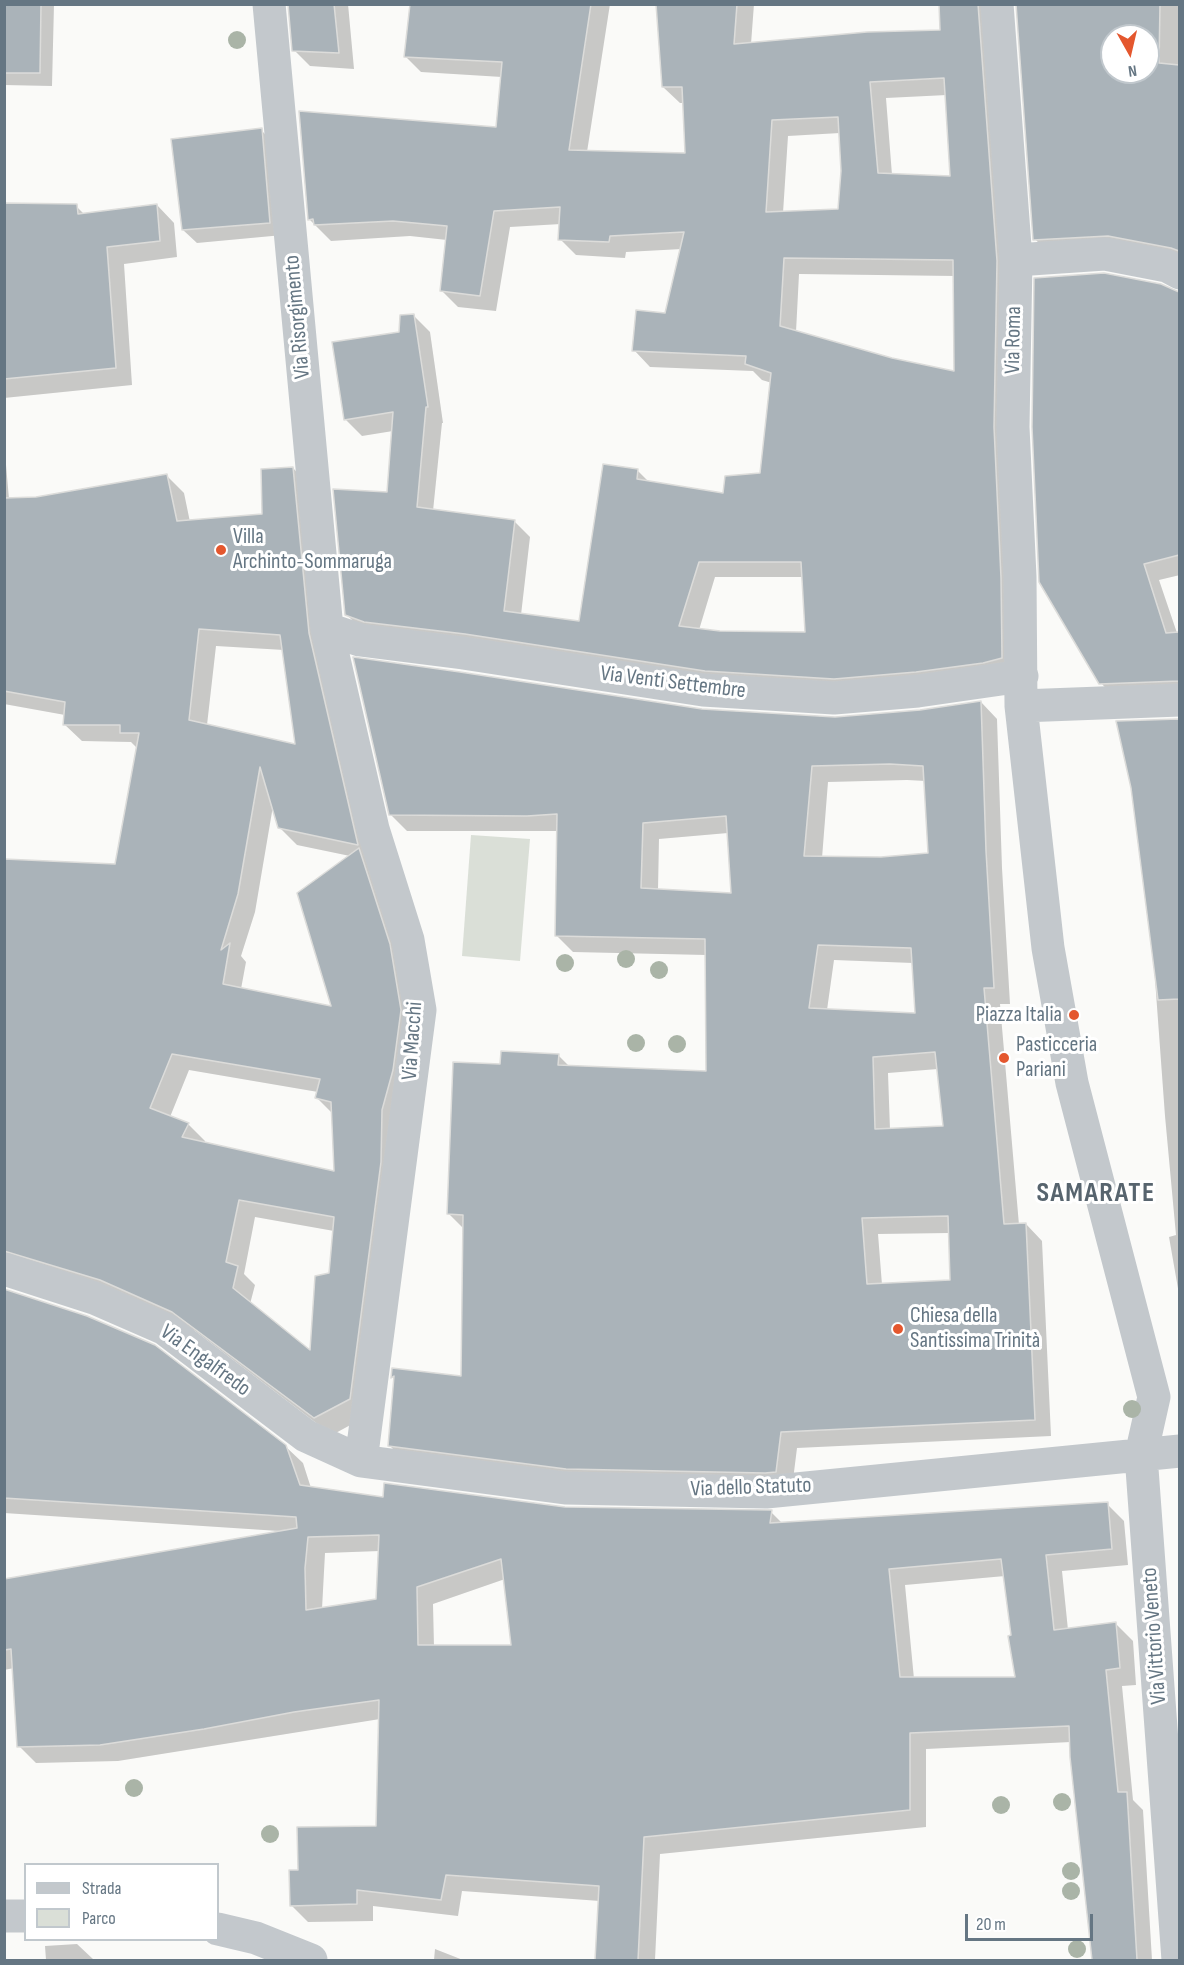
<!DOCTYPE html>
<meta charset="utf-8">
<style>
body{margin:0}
#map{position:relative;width:1184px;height:1965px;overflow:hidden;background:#fafaf8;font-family:"Sofia Sans Condensed",sans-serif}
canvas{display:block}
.frame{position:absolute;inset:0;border:6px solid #657683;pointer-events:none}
.legend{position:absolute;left:24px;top:1863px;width:195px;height:78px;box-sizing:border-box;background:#fff;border:2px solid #c1c8cd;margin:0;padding:8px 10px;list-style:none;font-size:18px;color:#657683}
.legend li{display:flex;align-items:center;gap:12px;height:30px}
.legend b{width:30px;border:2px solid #c1c8cd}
.north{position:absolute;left:1100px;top:24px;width:60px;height:60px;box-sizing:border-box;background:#fff;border:2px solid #c1c8cd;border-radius:50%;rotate:172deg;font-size:16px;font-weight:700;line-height:24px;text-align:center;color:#657683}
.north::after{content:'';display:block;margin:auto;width:21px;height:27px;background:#e4572e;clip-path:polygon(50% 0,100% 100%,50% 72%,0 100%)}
.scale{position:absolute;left:965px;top:1914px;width:128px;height:27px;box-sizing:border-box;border:3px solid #657683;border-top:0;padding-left:8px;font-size:18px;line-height:21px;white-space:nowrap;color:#657683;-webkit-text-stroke:4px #fff;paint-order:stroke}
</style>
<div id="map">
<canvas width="1184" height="1965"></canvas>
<div class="frame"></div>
<ul class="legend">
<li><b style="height:8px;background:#c3c8cc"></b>Strada</li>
<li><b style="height:16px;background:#dadfd7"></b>Parco</li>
</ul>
<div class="north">N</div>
<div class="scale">20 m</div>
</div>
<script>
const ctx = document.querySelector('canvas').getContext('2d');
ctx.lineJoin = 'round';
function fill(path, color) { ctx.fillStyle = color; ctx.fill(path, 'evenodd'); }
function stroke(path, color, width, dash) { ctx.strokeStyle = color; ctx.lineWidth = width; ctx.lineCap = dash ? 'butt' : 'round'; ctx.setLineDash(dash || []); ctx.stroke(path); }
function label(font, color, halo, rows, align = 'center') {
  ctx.font = font + ' "Sofia Sans Condensed",sans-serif'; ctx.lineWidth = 6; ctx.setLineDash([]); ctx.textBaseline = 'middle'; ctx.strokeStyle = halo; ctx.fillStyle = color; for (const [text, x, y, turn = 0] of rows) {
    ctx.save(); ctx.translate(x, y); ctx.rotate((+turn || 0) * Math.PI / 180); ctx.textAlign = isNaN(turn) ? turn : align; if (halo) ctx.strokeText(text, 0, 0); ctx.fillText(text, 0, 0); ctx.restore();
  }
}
const green = new Path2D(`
 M 471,835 L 530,839 L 520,961 L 462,956 Z`);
const shadow = new Path2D(`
 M 4,4 L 54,4 L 52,86 L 4,85 Z
 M 288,4 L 348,4 L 354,69 L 310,66 L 294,50 Z
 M 412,4 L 610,4 L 587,152 L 686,155 L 684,103 L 680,103 L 663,87 L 658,4 L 754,4 L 751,44 L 941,32 L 940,4 L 1003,4 L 1018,674 L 851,695 L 363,631 L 346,614 L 388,494 L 393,431 L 362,436 L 345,419 L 400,333 L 414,316 L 430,332 L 443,423 L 442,423 L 433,511 L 514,521 L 530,537 L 521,615 L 580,623 L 637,470 L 650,483 L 724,494 L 761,475 L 772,383 L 762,380 L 753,371 L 650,367 L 634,350 L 666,315 L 682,249 L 626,252 L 625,258 L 576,255 L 560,239 L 561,224 L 510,227 L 496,311 L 458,307 L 442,291 L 447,240 L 410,236 L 331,241 L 309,219 L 497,128 L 502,77 L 421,72 L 405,56 ZM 947,95 L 951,178 L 892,175 L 886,98 ZM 840,133 L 842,171 L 839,210 L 783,213 L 788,136 ZM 799,274 L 955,276 L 956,373 L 891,359 L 796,332 ZM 715,577 L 804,577 L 807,633 L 720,632 L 699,630 Z
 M 1017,4 L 1180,4 L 1180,262 L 1051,256 L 1035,239 ZM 1112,36 L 1148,36 L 1148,72 L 1112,72 Z
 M 261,130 L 274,143 L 283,235 L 197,243 L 183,230 Z
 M 157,205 L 174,223 L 177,257 L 124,264 L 132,385 L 4,398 L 4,210 L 76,206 L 85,215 Z
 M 1171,291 L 1180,293 L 1180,575 L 1159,580 L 1177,633 L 1180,633 L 1180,698 L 1117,700 L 1101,683 Z
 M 4,442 L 9,499 L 37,498 L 167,476 L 184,493 L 190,522 L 263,516 L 293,468 L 310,486 L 418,1029 L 367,1416 L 332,1435 L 195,1331 L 137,1305 L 4,1259 L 4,860 L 116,866 L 137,748 L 131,742 L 82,741 L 64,724 L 65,715 L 4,704 ZM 216,646 L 284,650 L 297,746 L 207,725 ZM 273,806 L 279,827 L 297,845 L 350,856 L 333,1008 L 241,989 L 246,962 L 241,956 L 255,912 ZM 189,1070 L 318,1092 L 317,1098 L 333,1114 L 335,1173 L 204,1144 L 205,1141 L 188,1124 L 170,1117 ZM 255,1217 L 334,1231 L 331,1274 L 311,1353 L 250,1304 L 255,1285 L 244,1274 Z
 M 981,702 L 997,719 L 1002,868 L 1010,1004 L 1000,1004 L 1019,1225 L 1026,1224 L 1042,1241 L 1051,1436 L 797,1448 L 792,1488 L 406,1462 L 389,1445 L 396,1380 L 392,1377 L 393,1370 L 462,1378 L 465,1230 L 448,1213 L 501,1066 L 558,1055 L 570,1067 L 708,1072 L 706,955 L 573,952 L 556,935 L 558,831 L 407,831 L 390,814 L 702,710 L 835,718 L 920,711 ZM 907,780 L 926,781 L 930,855 L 881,858 L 822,858 L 828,782 ZM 728,833 L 733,895 L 658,890 L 659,839 ZM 834,960 L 913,963 L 916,1014 L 827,1010 ZM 938,1069 L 945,1128 L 890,1130 L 888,1073 ZM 950,1233 L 952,1281 L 882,1285 L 878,1234 Z
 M 1180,720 L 1180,1300 L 1169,1237 L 1176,1235 L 1165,1116 L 1153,952 L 1132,787 L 1118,723 Z
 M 4,1414 L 285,1446 L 303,1463 L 311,1488 L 384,1499 L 565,1508 L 771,1512 L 783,1524 L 1107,1504 L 1124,1521 L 1128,1565 L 1062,1571 L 1068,1630 L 1116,1624 L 1133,1641 L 1136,1685 L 1122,1686 L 1133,1800 L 1143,1810 L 1152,1960 L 1094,1960 L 1071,1742 L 926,1749 L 926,1827 L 660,1854 L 655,1960 L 596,1960 L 600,1901 L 462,1891 L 458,1916 L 373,1906 L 373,1921 L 308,1922 L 291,1905 L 300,1871 L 377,1827 L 380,1719 L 118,1761 L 36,1763 L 19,1746 L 14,1668 L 4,1670 L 4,1580 L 279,1531 L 4,1513 ZM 380,1551 L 378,1600 L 322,1609 L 325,1553 ZM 1005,1576 L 1017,1678 L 914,1679 L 905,1585 ZM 505,1579 L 513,1646 L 434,1647 L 433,1604 Z
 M 77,1944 L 94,1960 L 46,1960 L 45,1946 Z
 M 435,1949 L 463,1960 L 434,1960 Z`);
const building = new Path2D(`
 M 4,4 L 41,4 L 40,73 L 4,73 Z
 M 288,4 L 334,4 L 339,53 L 292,51 Z
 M 410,4 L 591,4 L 569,150 L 685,153 L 682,87 L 662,87 L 656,4 L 737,4 L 734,44 L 867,32 L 940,30 L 939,4 L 978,4 L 997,261 L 994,427 L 1001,578 L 1002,658 L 983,663 L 916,672 L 834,679 L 705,671 L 465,634 L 364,622 L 345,615 L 333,489 L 387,492 L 393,412 L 344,420 L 332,342 L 399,332 L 400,315 L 414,314 L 428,407 L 426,407 L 417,507 L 515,520 L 504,611 L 579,621 L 603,464 L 638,469 L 637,479 L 723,493 L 725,476 L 760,473 L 771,373 L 745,364 L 746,356 L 632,351 L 636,310 L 665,313 L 684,232 L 610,236 L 609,242 L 558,240 L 560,207 L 494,211 L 480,296 L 440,291 L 447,226 L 393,221 L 314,225 L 313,219 L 308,220 L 299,111 L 496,127 L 502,62 L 404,57 ZM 944,78 L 950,176 L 878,173 L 870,82 ZM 838,117 L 841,171 L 838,209 L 766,212 L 772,120 ZM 784,258 L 953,260 L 954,371 L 892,358 L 780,326 ZM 699,562 L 801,562 L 805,632 L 720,631 L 679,626 Z
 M 1016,4 L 1160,4 L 1159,63 L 1179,65 L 1179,251 L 1171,248 L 1108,236 L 1033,240 ZM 1112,36 L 1148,36 L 1148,72 L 1112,72 Z
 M 262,128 L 270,223 L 182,230 L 171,139 Z
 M 4,203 L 77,204 L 78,214 L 157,204 L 160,241 L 107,247 L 116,368 L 4,379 Z
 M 1104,273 L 1161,284 L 1179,292 L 1179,555 L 1144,564 L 1166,633 L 1179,632 L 1179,681 L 1099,684 L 1039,582 L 1032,427 L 1034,278 Z
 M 293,467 L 309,633 L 358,845 L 278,828 L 260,767 L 238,894 L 221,950 L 230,943 L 223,984 L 331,1006 L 297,893 L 359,848 L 390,944 L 401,1010 L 393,1070 L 382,1110 L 381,1162 L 350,1399 L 314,1418 L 172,1312 L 100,1280 L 4,1251 L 4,859 L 115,864 L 139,733 L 120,733 L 120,725 L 63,725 L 65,702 L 4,691 L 4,498 L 36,497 L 167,474 L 177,521 L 262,514 L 261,469 ZM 199,629 L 280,635 L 295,744 L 189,720 ZM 172,1054 L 320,1079 L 315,1098 L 331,1102 L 334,1171 L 182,1137 L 189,1123 L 150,1108 ZM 239,1200 L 334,1217 L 329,1273 L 315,1276 L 310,1350 L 233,1288 L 238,1266 L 226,1262 Z
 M 353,657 L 460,672 L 702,709 L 835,717 L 920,710 L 981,701 L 986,851 L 994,988 L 984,988 L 1004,1224 L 1026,1223 L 1035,1420 L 781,1432 L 776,1472 L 765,1473 L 566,1469 L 388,1446 L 394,1376 L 391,1378 L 392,1368 L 461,1376 L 463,1215 L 447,1214 L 453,1062 L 500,1064 L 501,1051 L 559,1054 L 558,1065 L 706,1071 L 705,939 L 555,936 L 557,814 L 527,816 L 389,815 ZM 890,764 L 923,766 L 928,853 L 881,857 L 804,856 L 812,766 ZM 726,816 L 731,893 L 641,888 L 643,823 ZM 818,945 L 911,948 L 915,1013 L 809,1008 ZM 935,1052 L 943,1126 L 875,1129 L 873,1057 ZM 948,1216 L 950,1280 L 867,1284 L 862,1218 Z
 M 1179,719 L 1179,999 L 1158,1000 L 1131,788 L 1116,721 Z
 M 4,1289 L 87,1316 L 155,1345 L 286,1445 L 300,1485 L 383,1497 L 384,1483 L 565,1507 L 772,1510 L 770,1523 L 1108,1502 L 1112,1549 L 1046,1555 L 1054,1630 L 1116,1622 L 1120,1668 L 1106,1670 L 1118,1792 L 1127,1792 L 1137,1960 L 1092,1960 L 1070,1757 L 1069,1726 L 910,1733 L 910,1810 L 644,1837 L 638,1960 L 595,1960 L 599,1886 L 446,1875 L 441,1900 L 357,1890 L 357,1904 L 290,1906 L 289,1870 L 298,1870 L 297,1827 L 376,1826 L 379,1700 L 294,1712 L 204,1729 L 100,1745 L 17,1747 L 11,1649 L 4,1650 L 4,1579 L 297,1528 L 296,1517 L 4,1498 ZM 379,1535 L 376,1599 L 306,1610 L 305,1568 L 308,1537 ZM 501,1559 L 511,1645 L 418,1645 L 417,1587 ZM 1001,1559 L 1011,1635 L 1008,1636 L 1015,1677 L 900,1677 L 889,1569 Z`);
const street = new Path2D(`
 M 269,4 L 327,629 L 373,829 L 408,940 L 420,1010 L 361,1461
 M 997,4 L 1016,260 L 1013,427 L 1020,577 L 1021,706 L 1048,948 L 1072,1083 L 1154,1397 L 1141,1455 L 1178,1960
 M 1016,260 L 1105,254 L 1167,266 L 1180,273
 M 327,629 L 360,640 L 463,653 L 703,690 L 834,698 L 918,691 L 1022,676
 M 1021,706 L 1180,700
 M 4,1269 L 94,1298 L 165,1329 L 306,1436 L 361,1461 L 565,1488 L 766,1492 L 1180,1451
 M 4,1916 L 26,1916
 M 218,1929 L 256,1938 L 311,1960`);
const trees = [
 [237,40],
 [626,959],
 [565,963],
 [659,970],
 [636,1043],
 [677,1044],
 [1132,1409],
 [134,1788],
 [1062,1802],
 [1001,1805],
 [270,1834],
 [1071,1871],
 [1071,1891],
 [1077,1949]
];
const markers = [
 [221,550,6,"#e4572e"],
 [1074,1015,6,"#e4572e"],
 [1004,1058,6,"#e4572e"],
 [898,1329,6,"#e4572e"]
];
const streetNames = [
 ["Via Risorgimento",298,317,-95],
 ["Via Roma",1014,340,-89],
 ["Via Venti Settembre",673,683,7],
 ["Via Macchi",413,1041,-86],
 ["Via Engalfredo",205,1361,36],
 ["Via dello Statuto",751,1488,-2],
 ["Via Vittorio Veneto",1155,1636,-94]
];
const poiNames = [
 ["Villa",233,537],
 ["Archinto-Sommaruga",233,562],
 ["Piazza Italia",1062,1015,"right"],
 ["Pasticceria",1016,1045],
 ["Pariani",1016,1070],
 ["Chiesa della",910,1316],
 ["Santissima Trinità",910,1341]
];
const districtNames = [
 ["SAMARATE",1096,1194]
];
fill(green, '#dadfd7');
fill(shadow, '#0003');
fill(building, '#aab3b9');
stroke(building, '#dcdcda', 1.5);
stroke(street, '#c3c8cc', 33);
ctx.fillStyle = '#aab4a7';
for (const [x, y] of trees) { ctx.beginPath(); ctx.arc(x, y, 9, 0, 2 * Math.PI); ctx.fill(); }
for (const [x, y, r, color] of markers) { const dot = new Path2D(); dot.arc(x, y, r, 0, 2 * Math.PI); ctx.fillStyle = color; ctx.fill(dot); stroke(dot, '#fff', 2); }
label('22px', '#657683', '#fff', streetNames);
label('22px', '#657683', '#fff', poiNames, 'left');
ctx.letterSpacing = '1.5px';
label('bold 28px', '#57646e', '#fff', districtNames);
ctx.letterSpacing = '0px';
</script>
